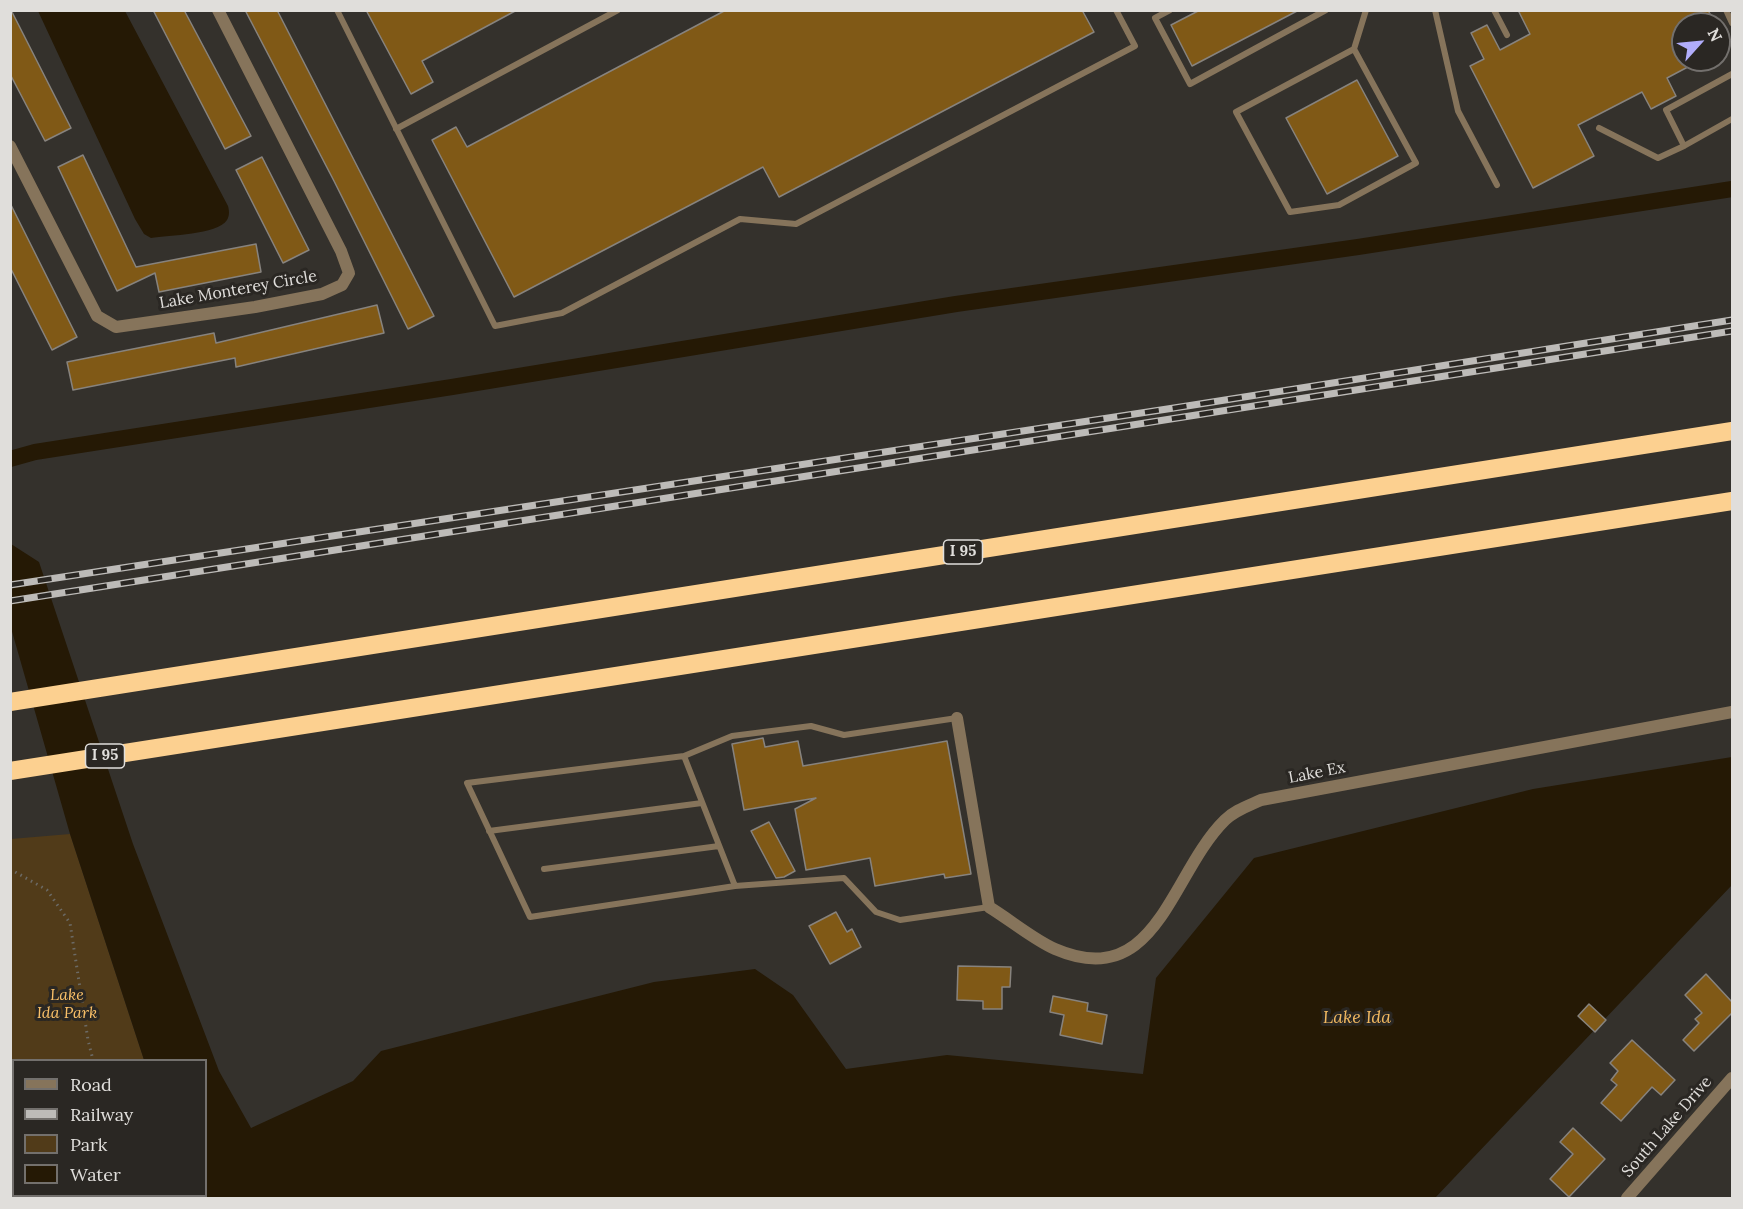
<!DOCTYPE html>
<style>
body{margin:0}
#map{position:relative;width:1743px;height:1209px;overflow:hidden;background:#34312c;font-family:Lora,serif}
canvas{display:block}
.frame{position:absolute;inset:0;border:12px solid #e0dedb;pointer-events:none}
.legend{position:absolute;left:12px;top:1059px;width:195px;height:138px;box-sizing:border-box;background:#2a2723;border:2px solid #73706d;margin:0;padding:8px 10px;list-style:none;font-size:18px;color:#e0dedb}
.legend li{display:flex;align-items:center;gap:12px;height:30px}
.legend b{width:30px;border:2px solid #73706d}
.north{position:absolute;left:1671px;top:12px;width:60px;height:60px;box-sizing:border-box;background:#2a2723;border:2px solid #73706d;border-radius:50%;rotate:63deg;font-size:16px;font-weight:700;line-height:24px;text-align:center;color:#e0dedb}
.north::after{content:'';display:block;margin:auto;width:21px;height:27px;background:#b1adfa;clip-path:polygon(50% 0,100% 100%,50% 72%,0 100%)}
</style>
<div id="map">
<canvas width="1743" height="1209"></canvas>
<div class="frame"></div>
<ul class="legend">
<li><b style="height:8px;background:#86745b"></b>Road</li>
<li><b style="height:8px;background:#bdbbb8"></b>Railway</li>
<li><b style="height:16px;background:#513b19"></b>Park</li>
<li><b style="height:16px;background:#251905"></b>Water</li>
</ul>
<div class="north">N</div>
</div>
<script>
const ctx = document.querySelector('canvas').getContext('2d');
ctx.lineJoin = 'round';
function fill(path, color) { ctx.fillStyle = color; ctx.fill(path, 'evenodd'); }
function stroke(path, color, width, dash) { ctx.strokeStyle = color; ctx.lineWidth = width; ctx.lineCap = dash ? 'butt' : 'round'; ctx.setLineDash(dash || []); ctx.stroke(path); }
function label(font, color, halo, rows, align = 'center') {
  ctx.font = font + ' Lora,serif'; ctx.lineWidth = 6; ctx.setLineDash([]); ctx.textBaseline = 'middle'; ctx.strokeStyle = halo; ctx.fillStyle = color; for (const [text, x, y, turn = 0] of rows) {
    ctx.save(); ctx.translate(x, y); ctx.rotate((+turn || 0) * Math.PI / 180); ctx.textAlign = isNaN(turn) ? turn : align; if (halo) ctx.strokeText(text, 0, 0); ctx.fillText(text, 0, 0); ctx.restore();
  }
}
const green = new Path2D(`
 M 70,834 L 144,1060 L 14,1060 L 14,1196 L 189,1196 L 190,1198 L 11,1198 L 11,839 Z`);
const water = new Path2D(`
 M 38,11 L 125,11 L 228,206 C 229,210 230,215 227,220 C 217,235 169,235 151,238 L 144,234 L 135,219 Z
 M 11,544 L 39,562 L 133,844 L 219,1071 L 251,1128 L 353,1081 L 381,1051 L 654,982 L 755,969 L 793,995 L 846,1069 L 947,1055 L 1143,1074 L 1156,978 L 1254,858 L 1533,789 L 1732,757 L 1732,885 L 1435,1198 L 190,1198 L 189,1196 L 206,1196 L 206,1060 L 144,1060 L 70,834 L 11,628 Z`);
const canal = new Path2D(`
 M 10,459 L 35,452 L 452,387 L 956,304 L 1358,247 L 1732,189`);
const building = new Path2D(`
 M 11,10 L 71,128 L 45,141 L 10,74 Z
 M 153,10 L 184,10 L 251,136 L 225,149 Z
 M 245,10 L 277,10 L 434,316 L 408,329 L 334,181 Z
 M 366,10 L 517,10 L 422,61 L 433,82 L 411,94 Z
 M 726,10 L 1082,10 L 1094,32 L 779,197 L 763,167 L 514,297 L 432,140 L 456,127 L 467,147 Z
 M 1200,10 L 1299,10 L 1192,66 L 1171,25 Z
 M 1518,10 L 1708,10 L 1715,24 L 1683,24 L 1683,60 L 1701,60 L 1667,78 L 1676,96 L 1651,109 L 1642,92 L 1578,125 L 1594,156 L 1533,188 L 1470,66 L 1484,59 L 1471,33 L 1487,25 L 1500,50 L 1530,34 Z
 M 1357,80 L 1398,156 L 1327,194 L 1286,118 Z
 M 83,155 L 136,267 L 256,244 L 261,272 L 159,292 L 155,273 L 117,291 L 58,167 Z
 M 262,157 L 309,250 L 283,263 L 236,170 Z
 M 10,203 L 77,337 L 52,350 L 10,267 Z
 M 377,305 L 384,333 L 236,367 L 235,358 L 73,390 L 67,362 L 214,333 L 216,343 Z
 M 763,738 L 765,747 L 798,741 L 803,766 L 947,741 L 971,874 L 945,878 L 944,874 L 875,886 L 870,858 L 806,870 L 795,809 L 816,798 L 744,810 L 732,744 Z
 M 769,822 L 795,871 L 784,877 L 776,878 L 751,831 Z
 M 836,912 L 847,932 L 852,929 L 861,947 L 830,964 L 809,926 Z
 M 958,966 L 1011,967 L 1010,987 L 1002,987 L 1002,1009 L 983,1009 L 983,1001 L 957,1000 Z
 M 1706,974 L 1732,1002 L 1732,1013 L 1694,1051 L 1683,1040 L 1699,1023 L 1695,1019 L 1702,1013 L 1685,995 Z
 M 1053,996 L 1088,1003 L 1087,1011 L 1107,1015 L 1102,1044 L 1060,1035 L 1064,1015 L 1050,1012 Z
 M 1589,1004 L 1606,1020 L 1595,1032 L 1578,1016 Z
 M 1632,1040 L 1675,1080 L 1661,1095 L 1652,1087 L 1621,1121 L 1601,1103 L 1617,1085 L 1611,1080 L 1618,1071 L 1610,1063 Z
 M 1573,1128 L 1605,1159 L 1569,1197 L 1550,1179 L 1573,1154 L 1560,1142 Z`);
const path = new Path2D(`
 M 10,869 L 47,890 L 70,923 L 88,1040 L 93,1060
 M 129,1196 L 131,1198
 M 107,1198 L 108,1196`);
const service = new Path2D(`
 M 337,10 L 495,326 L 562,313 L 740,219 L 796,224 L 1135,46 L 1116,10
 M 1170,10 L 1155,18 L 1190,84 L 1326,10
 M 1435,10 L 1458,111 L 1497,185
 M 1494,10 L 1507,35
 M 1726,10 L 1732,23
 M 1354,49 L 1236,112 L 1290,212 L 1339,205 L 1416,163 L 1354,49 L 1366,10
 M 1599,128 L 1658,158 L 1684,146 L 1732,119
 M 396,129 L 618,10
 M 1684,146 L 1666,110 L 1732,74
 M 684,756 L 732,736 L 811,726 L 844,735 L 957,718
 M 489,831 L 702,803
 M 544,869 L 719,846
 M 735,886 L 530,917 L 467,783 L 684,756 L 735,886 L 844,878 L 876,912 L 900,920 L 989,907`);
const minor = new Path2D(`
 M 10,146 L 97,316 L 116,327 L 255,307 L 322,294 L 342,285 L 349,273 L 341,251 L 218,10
 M 957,718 L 989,907 C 1009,919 1034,940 1055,949 C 1157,993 1170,874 1225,820 C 1235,810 1248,806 1261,800 L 1732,712
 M 1627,1198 L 1732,1078`);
const motorway = new Path2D(`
 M 10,702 L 1732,431
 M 10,771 L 1732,501`);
const rail = new Path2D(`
 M 10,585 L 1187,406 L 1732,320
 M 10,601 L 1732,331`);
const shields = [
 [963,552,39],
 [105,756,39]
];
const shieldNames = [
 ["I 95",963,552],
 ["I 95",105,756]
];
const streetNames = [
 ["Lake Monterey Circle",238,290,-10],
 ["Lake Ex",1317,773,-11],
 ["South Lake Drive",1667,1127,-49]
];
const parkNames = [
 ["Lake",67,995],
 ["Ida Park",67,1013]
];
const waterNames = [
 ["Lake Ida",1357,1018]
];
fill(green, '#513b19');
fill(water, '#251905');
stroke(canal, '#251905', 16);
fill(building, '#805916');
stroke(building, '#87837e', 1.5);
stroke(path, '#6c6a65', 3, [1.5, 4.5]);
stroke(service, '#86745b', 6);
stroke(minor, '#86745b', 12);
stroke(motorway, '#fcd090', 18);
stroke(rail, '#bdbbb8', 7);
stroke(rail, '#2a2723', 4.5, [14]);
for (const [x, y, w] of shields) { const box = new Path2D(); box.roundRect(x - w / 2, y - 12, w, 24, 4.5); ctx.fillStyle = '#2a2723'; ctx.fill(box); stroke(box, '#e0dedb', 1.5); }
label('bold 15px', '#e0dedb', null, shieldNames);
label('16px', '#e0dedb', '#2a2723', streetNames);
label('italic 16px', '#fac068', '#2a2723', parkNames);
label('italic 18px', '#f1b860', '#2a2723', waterNames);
</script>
